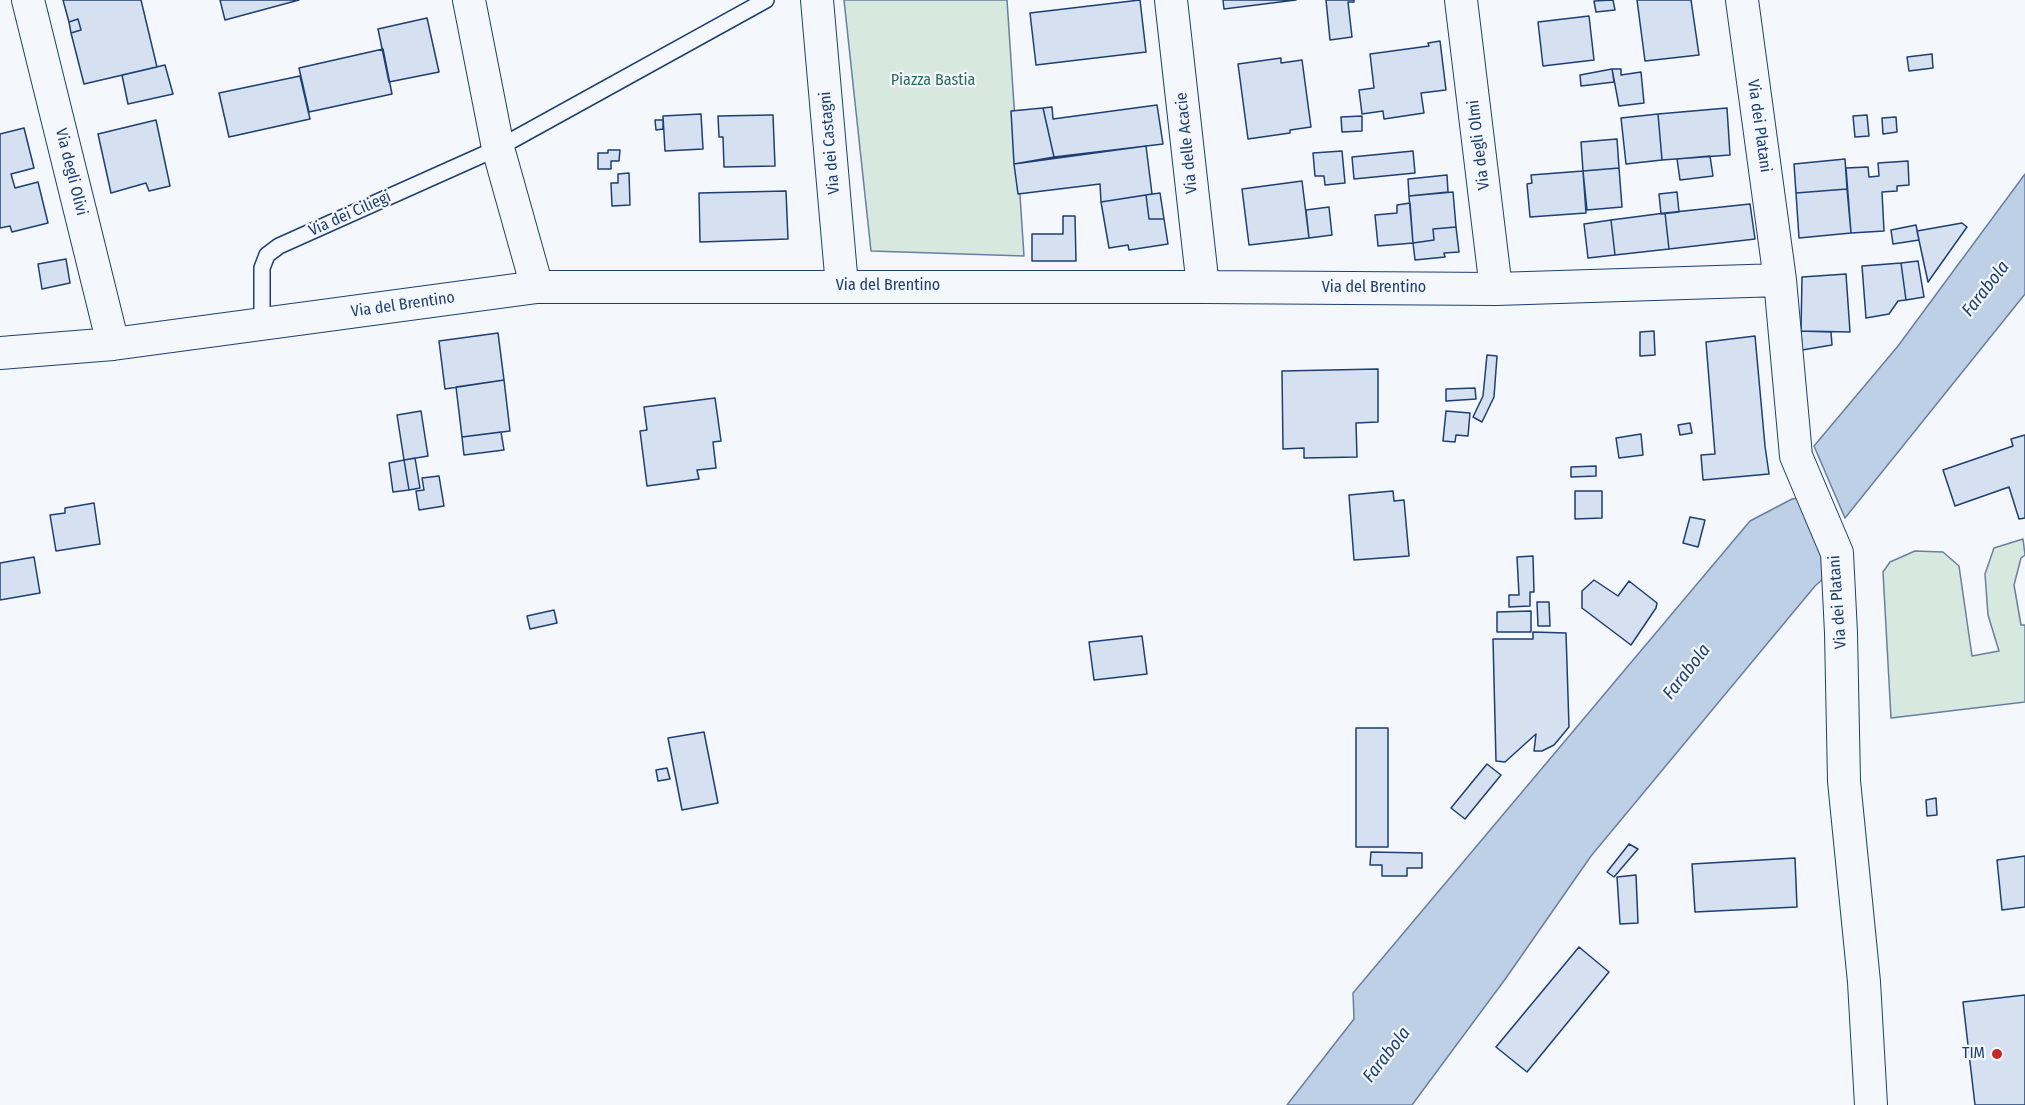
<!DOCTYPE html>
<style>
body{margin:0}
canvas{display:block;background:#f4f7fb}
</style>
<canvas width="2025" height="1105"></canvas>
<script>
const ctx = document.querySelector('canvas').getContext('2d');
ctx.lineJoin = 'round';
function fill(path, color) { ctx.fillStyle = color; ctx.fill(path, 'evenodd'); }
function stroke(path, color, width, dash) { ctx.strokeStyle = color; ctx.lineWidth = width; ctx.lineCap = dash ? 'butt' : 'round'; ctx.setLineDash(dash || []); ctx.stroke(path); }
function label(font, color, halo, rows, align = 'center') {
  ctx.font = font + ' "Fira Sans Condensed",sans-serif'; ctx.lineWidth = 4.5; ctx.setLineDash([]); ctx.textBaseline = 'middle'; ctx.strokeStyle = halo; ctx.fillStyle = color; for (const [text, x, y, turn = 0] of rows) {
    ctx.save(); ctx.translate(x, y); ctx.rotate((+turn || 0) * Math.PI / 180); ctx.textAlign = isNaN(turn) ? turn : align; if (halo) ctx.strokeText(text, 0, 0); ctx.fillText(text, 0, 0); ctx.restore();
  }
}
const green = new Path2D(`
 M 844,0 L 1007,0 L 1024,256 L 871,251 Z
 M 2023,539 L 2025,555 L 2021,558 L 2014,585 L 2021,625 L 2025,625 L 2025,702 L 1891,718 L 1883,572 L 1890,562 L 1915,551 L 1943,552 L 1959,566 L 1972,656 L 1999,651 L 1988,615 L 1985,574 L 1994,548 Z`);
const water = new Path2D(`
 M 2025,174 L 2025,294 L 1845,518 L 1814,446 L 1898,346 Z
 M 1800,498 L 1805,519 L 1829,574 L 1815,586 L 1591,856 L 1506,978 L 1412,1105 L 1287,1105 L 1354,1019 L 1353,993 L 1750,521 L 1792,499 Z`);
const building = new Path2D(`
 M 63,0 L 141,0 L 157,67 L 84,84 L 71,33 L 81,30 L 78,19 L 69,22 Z
 M 220,0 L 299,0 L 225,20 Z
 M 1140,0 L 1146,52 L 1036,65 L 1030,13 Z
 M 1223,0 L 1296,0 L 1224,9 Z
 M 1326,0 L 1354,0 L 1354,2 L 1348,2 L 1352,37 L 1330,40 Z
 M 1613,0 L 1615,10 L 1596,12 L 1594,1 Z
 M 1637,0 L 1691,0 L 1699,55 L 1645,61 Z
 M 1589,16 L 1594,60 L 1543,66 L 1538,22 Z
 M 427,18 L 439,72 L 389,82 L 378,29 Z
 M 78,19 L 81,30 L 71,33 L 69,22 Z
 M 1440,41 L 1446,90 L 1421,93 L 1424,113 L 1384,119 L 1383,111 L 1362,114 L 1359,90 L 1374,88 L 1370,54 L 1429,46 L 1428,43 Z
 M 383,49 L 392,94 L 309,112 L 299,68 Z
 M 1932,54 L 1933,68 L 1909,71 L 1907,57 Z
 M 1281,58 L 1281,63 L 1302,60 L 1311,127 L 1290,130 L 1290,133 L 1248,139 L 1238,64 Z
 M 165,65 L 173,94 L 128,104 L 122,75 Z
 M 1612,69 L 1621,69 L 1621,75 L 1641,72 L 1644,103 L 1619,106 Z
 M 1612,69 L 1614,82 L 1581,86 L 1580,75 Z
 M 300,76 L 310,119 L 229,137 L 219,93 Z
 M 1157,105 L 1163,144 L 1054,157 L 1043,108 L 1052,107 L 1053,119 Z
 M 1043,108 L 1054,157 L 1014,164 L 1011,111 Z
 M 1727,108 L 1730,155 L 1662,160 L 1658,114 Z
 M 701,114 L 703,149 L 665,151 L 663,116 Z
 M 1658,114 L 1662,160 L 1626,164 L 1621,118 Z
 M 771,115 L 773,115 L 775,166 L 724,167 L 723,137 L 719,137 L 718,116 Z
 M 1867,115 L 1869,136 L 1855,137 L 1853,116 Z
 M 1362,116 L 1362,131 L 1342,132 L 1341,117 Z
 M 1896,117 L 1897,132 L 1883,134 L 1882,118 Z
 M 156,120 L 170,186 L 149,191 L 146,183 L 111,193 L 98,134 Z
 M 655,120 L 663,120 L 663,129 L 656,130 Z
 M 24,128 L 34,168 L 11,174 L 15,188 L 38,182 L 48,223 L 12,232 L 10,226 L 0,228 L 0,134 Z
 M 1617,139 L 1619,168 L 1583,171 L 1581,142 Z
 M 1146,146 L 1152,194 L 1101,202 L 1100,184 L 1018,194 L 1014,164 Z
 M 608,150 L 620,150 L 619,161 L 611,161 L 611,169 L 598,169 L 598,153 L 608,153 Z
 M 1342,151 L 1345,183 L 1325,185 L 1324,176 L 1315,176 L 1313,153 Z
 M 1413,151 L 1415,173 L 1354,179 L 1352,157 Z
 M 1710,156 L 1713,176 L 1680,180 L 1677,159 Z
 M 1845,159 L 1847,189 L 1796,193 L 1794,164 Z
 M 1908,161 L 1909,185 L 1897,186 L 1897,191 L 1882,192 L 1884,231 L 1851,233 L 1846,168 L 1868,167 L 1869,177 L 1879,176 L 1878,163 Z
 M 1619,168 L 1622,207 L 1587,210 L 1583,171 Z
 M 1583,171 L 1586,213 L 1530,217 L 1527,184 L 1532,183 L 1531,175 Z
 M 629,173 L 630,205 L 612,206 L 611,183 L 618,183 L 618,174 Z
 M 1447,175 L 1448,192 L 1409,196 L 1408,179 Z
 M 1302,181 L 1309,238 L 1249,245 L 1242,189 Z
 M 1847,189 L 1851,233 L 1799,238 L 1796,193 Z
 M 786,191 L 788,239 L 700,242 L 699,193 Z
 M 1453,192 L 1456,227 L 1433,229 L 1434,240 L 1413,243 L 1409,196 Z
 M 1677,192 L 1679,212 L 1661,214 L 1659,194 Z
 M 1160,193 L 1164,219 L 1149,219 L 1146,195 Z
 M 1146,195 L 1149,219 L 1164,219 L 1168,244 L 1129,250 L 1128,245 L 1109,248 L 1101,202 Z
 M 1410,203 L 1413,243 L 1378,246 L 1375,215 L 1397,213 L 1397,205 Z
 M 1750,204 L 1755,239 L 1669,249 L 1665,213 Z
 M 1329,207 L 1332,235 L 1309,238 L 1306,210 Z
 M 1665,213 L 1669,249 L 1615,255 L 1611,220 Z
 M 1063,216 L 1075,216 L 1076,261 L 1032,261 L 1032,234 L 1063,234 Z
 M 1611,220 L 1615,255 L 1588,258 L 1584,224 Z
 M 1962,223 L 1967,227 L 1928,282 L 1917,231 Z
 M 1916,225 L 1919,240 L 1893,244 L 1891,230 Z
 M 1456,227 L 1459,252 L 1444,253 L 1445,257 L 1415,260 L 1413,243 L 1434,240 L 1433,229 Z
 M 66,259 L 70,283 L 42,289 L 38,264 Z
 M 1918,261 L 1924,297 L 1906,300 L 1901,263 Z
 M 1901,263 L 1906,300 L 1898,301 L 1889,314 L 1866,318 L 1862,266 Z
 M 1846,274 L 1850,332 L 1801,331 L 1802,277 Z
 M 1654,331 L 1655,355 L 1640,356 L 1640,332 Z
 M 1801,331 L 1831,332 L 1832,345 L 1802,350 Z
 M 498,333 L 504,380 L 445,389 L 439,341 Z
 M 1755,336 L 1765,446 L 1769,474 L 1703,480 L 1701,455 L 1715,454 L 1706,342 Z
 M 1487,355 L 1497,356 L 1494,397 L 1482,422 L 1473,417 L 1483,396 Z
 M 1378,369 L 1378,422 L 1356,423 L 1357,457 L 1304,458 L 1304,448 L 1283,449 L 1282,371 Z
 M 504,380 L 510,431 L 462,437 L 456,387 Z
 M 1475,388 L 1476,399 L 1446,401 L 1446,389 Z
 M 715,398 L 721,441 L 713,442 L 716,468 L 697,470 L 699,479 L 647,486 L 640,431 L 647,430 L 644,407 Z
 M 421,411 L 428,456 L 404,460 L 397,415 Z
 M 1446,411 L 1470,413 L 1468,436 L 1456,435 L 1455,442 L 1443,441 Z
 M 1690,423 L 1692,433 L 1680,435 L 1678,425 Z
 M 501,432 L 504,450 L 464,455 L 462,437 Z
 M 1641,434 L 1643,455 L 1619,458 L 1616,438 Z
 M 2025,435 L 2025,518 L 2019,519 L 2009,487 L 1955,506 L 1943,470 L 2013,446 L 2011,439 Z
 M 415,458 L 420,488 L 409,490 L 404,460 Z
 M 404,460 L 409,490 L 393,492 L 389,463 Z
 M 1596,466 L 1596,476 L 1571,477 L 1571,467 Z
 M 439,476 L 444,506 L 419,510 L 416,491 L 424,490 L 422,478 Z
 M 1393,491 L 1394,501 L 1404,500 L 1409,556 L 1354,560 L 1349,495 Z
 M 1575,491 L 1602,491 L 1602,518 L 1575,519 Z
 M 94,503 L 100,544 L 56,551 L 50,515 L 65,513 L 65,508 Z
 M 1690,517 L 1705,520 L 1698,547 L 1683,543 Z
 M 1533,556 L 1534,592 L 1530,592 L 1530,606 L 1509,607 L 1509,595 L 1519,595 L 1517,557 Z
 M 34,557 L 40,593 L 0,600 L 0,563 Z
 M 1594,580 L 1618,596 L 1629,581 L 1657,603 L 1656,608 L 1631,645 L 1582,608 L 1582,591 Z
 M 1537,602 L 1549,602 L 1550,626 L 1538,626 Z
 M 554,610 L 557,623 L 530,629 L 527,616 Z
 M 1531,611 L 1531,632 L 1497,632 L 1497,612 Z
 M 1533,632 L 1566,633 L 1569,727 L 1554,745 L 1542,751 L 1534,751 L 1536,734 L 1505,762 L 1496,761 L 1493,639 L 1533,639 Z
 M 1142,636 L 1147,674 L 1094,680 L 1089,642 Z
 M 1356,728 L 1388,728 L 1388,847 L 1356,847 Z
 M 704,732 L 718,803 L 682,810 L 668,738 Z
 M 1487,764 L 1501,775 L 1465,819 L 1451,808 Z
 M 667,768 L 670,779 L 658,781 L 656,770 Z
 M 1936,798 L 1937,815 L 1927,816 L 1926,800 Z
 M 1629,844 L 1638,849 L 1614,877 L 1607,872 Z
 M 1371,852 L 1422,853 L 1422,868 L 1407,868 L 1407,876 L 1382,876 L 1382,865 L 1370,865 Z
 M 2025,856 L 2025,907 L 2002,910 L 1997,860 Z
 M 1795,858 L 1797,907 L 1695,912 L 1692,864 Z
 M 1636,875 L 1638,923 L 1620,924 L 1617,877 Z
 M 1579,947 L 1609,972 L 1527,1072 L 1496,1047 Z
 M 2025,995 L 2025,1105 L 1975,1105 L 1963,1002 Z`);
const lane = new Path2D(`
 M 262,324 L 262,268 L 267,255 L 279,246 L 498,148 L 766,0`);
const street = new Path2D(`
 M 28,0 L 113,344
 M 469,0 L 498,148 L 537,287
 M 817,0 L 842,286
 M 1171,0 L 1203,287
 M 1461,0 L 1496,289
 M 1742,0 L 1780,280 L 1796,456 L 1837,553 L 1841,633 L 1844,781 L 1864,982 L 1871,1105
 M 0,353 L 113,344 L 537,287 L 1203,287 L 1496,289 L 1780,280`);
const markers = [
 [1997,1054,6,"#c62828"]
];
const parkNames = [
 ["Piazza Bastia",933,81]
];
const streetNames = [
 ["Via dei Platani",1759,126,82],
 ["Via dei Castagni",830,143,-95],
 ["Via delle Acacie",1187,143,-96],
 ["Via degli Olmi",1479,145,-97],
 ["Via degli Olivi",71,172,76],
 ["Via dei Ciliegi",350,214,-24],
 ["Via del Brentino",888,286],
 ["Via del Brentino",1374,288],
 ["Via del Brentino",403,305,-8],
 ["Via dei Platani",1838,602,-94]
];
const poiNames = [
 ["TIM",1985,1054]
];
const waterNames = [
 ["Farabola",1986,289,-52],
 ["Farabola",1687,672,-52],
 ["Farabola",1387,1055,-52]
];
fill(green, '#d7e8df');
stroke(green, '#687fa3', 1.5);
fill(water, '#bed0e5');
stroke(water, '#687fa3', 1.5);
fill(building, '#d5e0f0');
stroke(building, '#1d3f73', 1.5);
stroke(lane, '#1d3f73', 18);
stroke(street, '#1d3f73', 34);
stroke(lane, '#f4f7fb', 15);
stroke(street, '#f4f7fb', 32);
for (const [x, y, r, color] of markers) { const dot = new Path2D(); dot.arc(x, y, r, 0, 2 * Math.PI); ctx.fillStyle = color; ctx.fill(dot); stroke(dot, '#f4f7fb', 2); }
label('16px', '#2c6c60', '#f4f7fb', parkNames);
label('16px', '#1d3f73', '#f4f7fb', streetNames);
label('16px', '#1d3f73', '#f4f7fb', poiNames, 'right');
label('italic 18px', '#1d3f73', '#f4f7fb', waterNames);
</script>
